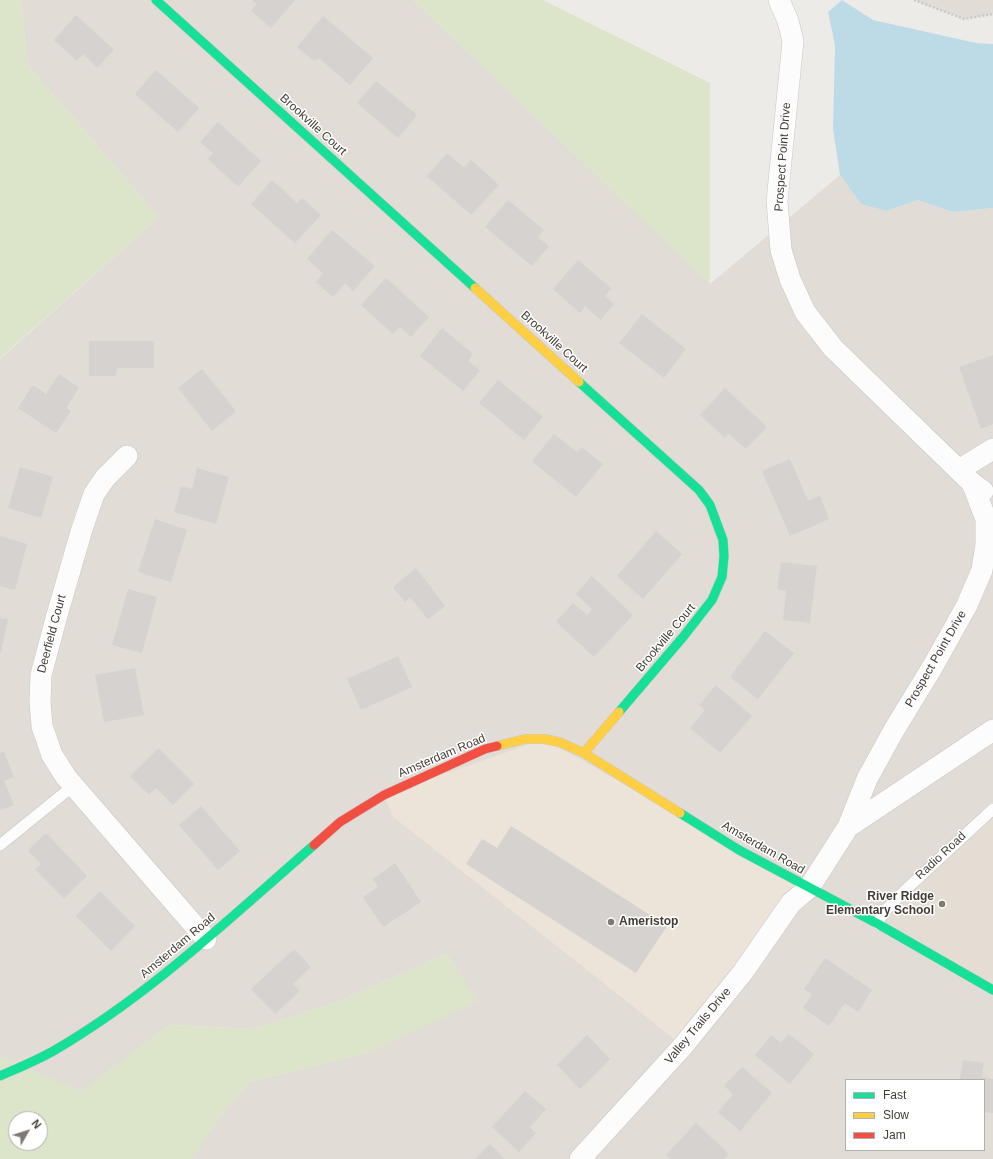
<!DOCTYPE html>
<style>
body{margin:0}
#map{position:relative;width:993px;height:1159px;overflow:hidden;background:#edebe8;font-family:Helvetica,sans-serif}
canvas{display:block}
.legend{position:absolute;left:845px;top:1079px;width:140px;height:72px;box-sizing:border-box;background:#fff;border:1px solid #b3b1ae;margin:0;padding:5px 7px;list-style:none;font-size:12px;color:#423c35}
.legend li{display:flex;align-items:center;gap:8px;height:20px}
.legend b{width:20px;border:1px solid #b3b1ae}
.north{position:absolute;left:8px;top:1111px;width:40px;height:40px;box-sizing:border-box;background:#fff;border:1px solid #b3b1ae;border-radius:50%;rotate:51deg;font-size:11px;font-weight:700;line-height:16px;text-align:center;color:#423c35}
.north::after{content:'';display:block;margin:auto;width:14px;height:18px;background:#7e7974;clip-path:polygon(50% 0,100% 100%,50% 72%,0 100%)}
</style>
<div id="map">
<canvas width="993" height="1159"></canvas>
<ul class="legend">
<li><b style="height:5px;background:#16e098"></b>Fast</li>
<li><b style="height:5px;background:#ffcf43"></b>Slow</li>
<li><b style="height:5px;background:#f24e42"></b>Jam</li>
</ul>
<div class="north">N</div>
</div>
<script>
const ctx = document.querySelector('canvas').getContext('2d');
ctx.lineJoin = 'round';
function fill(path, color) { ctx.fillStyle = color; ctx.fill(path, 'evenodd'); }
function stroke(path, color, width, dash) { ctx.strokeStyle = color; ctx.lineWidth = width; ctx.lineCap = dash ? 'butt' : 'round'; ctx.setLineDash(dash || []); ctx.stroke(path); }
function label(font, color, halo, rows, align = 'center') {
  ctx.font = font + ' Helvetica,sans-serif'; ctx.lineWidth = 3; ctx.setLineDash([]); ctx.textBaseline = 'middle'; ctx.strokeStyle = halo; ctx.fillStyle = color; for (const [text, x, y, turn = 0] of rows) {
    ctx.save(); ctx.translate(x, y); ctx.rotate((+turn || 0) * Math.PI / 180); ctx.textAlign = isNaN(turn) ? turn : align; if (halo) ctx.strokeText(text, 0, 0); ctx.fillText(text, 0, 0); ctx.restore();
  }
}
const residential = new Path2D(`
 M 21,0 L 413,0 L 710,284 L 840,175 L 861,204 L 886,211 L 918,200 L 953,212 L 993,208 L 993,1159 L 192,1159 L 213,1126 L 249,1082 L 366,1053 L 477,1001 L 447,954 L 334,1003 L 254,1029 L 169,1025 L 81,1092 L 0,1057 L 0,359 L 159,217 L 27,64 ZM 846,1080 L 984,1080 L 984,1150 L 846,1150 Z
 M 914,0 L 993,0 L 993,14 L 964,19 Z`);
const commercial = new Path2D(`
 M 544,739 L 809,888 L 683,1046 L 392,816 L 384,795 Z`);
const education = new Path2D(`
 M 993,809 L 993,990 L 882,914 Z`);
const green = new Path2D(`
 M 0,0 L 21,0 L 27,64 L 159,217 L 0,358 Z
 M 413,0 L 543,0 L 710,83 L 710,285 Z
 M 447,954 L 478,1001 L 366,1053 L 249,1082 L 213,1126 L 192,1159 L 0,1159 L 0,1057 L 81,1091 L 169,1025 L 254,1029 L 334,1003 ZM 16,1119 L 40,1119 L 40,1143 L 16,1143 Z`);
const water = new Path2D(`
 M 842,0 L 873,20 L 976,43 L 993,44 L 993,208 L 953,212 L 918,200 L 886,211 L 861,204 L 840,175 L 833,129 L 835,45 L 828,12 Z`);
const building = new Path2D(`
 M 252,0 L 295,0 L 271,28 L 251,11 L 257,4 Z
 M 76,15 L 114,50 L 97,68 L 83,54 L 77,61 L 54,40 Z
 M 323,16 L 373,58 L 350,85 L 319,58 L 314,61 L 297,47 Z
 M 156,70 L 199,108 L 178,132 L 135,94 Z
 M 376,81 L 417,115 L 398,138 L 357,103 Z
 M 218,122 L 261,161 L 238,187 L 208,159 L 213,153 L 200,142 Z
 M 447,153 L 464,168 L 471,160 L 499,185 L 471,215 L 427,176 Z
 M 272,180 L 297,203 L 302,198 L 321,215 L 295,243 L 251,204 Z
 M 508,200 L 544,230 L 538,237 L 549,246 L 532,266 L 485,227 Z
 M 332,230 L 375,266 L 353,291 L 345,283 L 333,297 L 316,282 L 323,273 L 307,259 Z
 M 578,260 L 611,288 L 605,296 L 614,304 L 601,320 L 585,306 L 580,313 L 553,289 Z
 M 386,278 L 429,317 L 411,337 L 400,327 L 393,334 L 361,305 Z
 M 642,314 L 686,349 L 664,378 L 619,343 Z
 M 442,328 L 473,354 L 468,361 L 480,370 L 463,391 L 420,356 Z
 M 89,341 L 154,341 L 154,368 L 117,368 L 116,376 L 89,376 Z
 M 993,355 L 993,424 L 981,429 L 959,367 Z
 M 202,369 L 236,411 L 212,431 L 178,388 Z
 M 59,374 L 79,388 L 66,408 L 71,411 L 56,433 L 18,408 L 33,385 L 46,394 Z
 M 498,380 L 543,417 L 524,440 L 479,403 Z
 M 725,388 L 767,427 L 746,449 L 729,434 L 725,438 L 700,415 Z
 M 554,434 L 577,452 L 582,447 L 603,464 L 576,497 L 532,461 Z
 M 790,459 L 808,501 L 820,496 L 829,519 L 790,536 L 762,471 Z
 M 20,467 L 53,477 L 41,518 L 8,508 Z
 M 197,468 L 229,477 L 216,524 L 174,512 L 181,486 L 192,489 Z
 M 155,519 L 187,530 L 171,582 L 138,572 Z
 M 656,531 L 682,554 L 643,599 L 617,576 Z
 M 0,536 L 27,544 L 15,590 L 0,586 Z
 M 781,562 L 817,566 L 810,623 L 783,620 L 786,591 L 777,589 Z
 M 416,568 L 445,606 L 428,619 L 410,597 L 405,602 L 393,587 Z
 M 592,576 L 633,615 L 594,657 L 556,622 L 573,603 L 587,615 L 592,609 L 576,594 Z
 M 128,589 L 157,597 L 142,653 L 112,645 Z
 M 0,618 L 8,619 L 1,652 L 0,652 Z
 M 765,631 L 794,653 L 758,699 L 730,677 Z
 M 398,656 L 412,687 L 361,710 L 347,679 Z
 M 135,668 L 144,715 L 104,722 L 95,675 Z
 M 716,685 L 752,716 L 720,753 L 690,728 L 705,710 L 699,705 Z
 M 159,748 L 194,784 L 173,805 L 156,788 L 149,795 L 130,776 Z
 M 4,752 L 14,777 L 4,781 L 14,805 L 0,810 L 0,753 Z
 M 201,806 L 240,851 L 218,870 L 179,825 Z
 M 511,826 L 667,926 L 636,973 L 466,864 L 482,839 L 497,848 Z
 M 46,833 L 87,876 L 64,899 L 35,869 L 41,864 L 28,850 Z
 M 395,863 L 421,902 L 383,927 L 363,897 L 378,887 L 373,879 Z
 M 100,891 L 135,926 L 111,951 L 76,916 Z
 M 294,949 L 311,967 L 293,984 L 300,991 L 275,1014 L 251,989 Z
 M 825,958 L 872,990 L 858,1012 L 845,1003 L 829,1026 L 803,1008 L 812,994 L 804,989 Z
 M 789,1034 L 814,1054 L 790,1084 L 755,1055 L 771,1035 L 781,1043 Z
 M 587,1035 L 610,1059 L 580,1089 L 557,1065 Z
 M 963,1060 L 984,1063 L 982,1077 L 993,1079 L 993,1113 L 984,1112 L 984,1080 L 960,1080 Z
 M 742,1067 L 772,1093 L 740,1131 L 718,1112 L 733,1094 L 724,1086 Z
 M 525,1091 L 546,1109 L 530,1127 L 536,1133 L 519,1152 L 492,1127 Z
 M 696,1123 L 729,1154 L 724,1159 L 670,1159 L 666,1155 Z
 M 490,1144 L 505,1159 L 475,1159 Z`);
const path = new Path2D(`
 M 914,0 L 964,19 L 993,14`);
const lane = new Path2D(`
 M 0,845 L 73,786
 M 878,924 L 882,914 L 900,895 L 993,809`);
const street = new Path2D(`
 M 779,0 L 788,21 L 793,41 L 777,201 L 781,250 L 790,279 L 805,312 L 833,348 L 972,483 L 983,491
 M 127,456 L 105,478 L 94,494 L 82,529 L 57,615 L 41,675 L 40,702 L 42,726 L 52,755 L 66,777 L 206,939
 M 959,470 L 993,449
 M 848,827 L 993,730
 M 580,1159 L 683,1046 L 743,972 L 791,903 L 809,888 L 848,827 L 867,779 L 894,730 L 933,666 L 967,605 L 982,570 L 986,544 L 986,519 L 972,483`);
const fast = new Path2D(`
 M 156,0 L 475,288
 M 579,382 L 699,490 L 710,505 L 723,540 L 724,556 L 722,577 L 712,600 L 683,637 L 619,712
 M 680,813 L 739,850 L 878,924 L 993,990
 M 0,1076 C 18,1068 38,1060 55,1050 C 151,994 231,917 314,845`);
const slow = new Path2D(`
 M 475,288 L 579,382
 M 497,746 L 525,739 L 544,739 L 559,742 L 584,753 L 680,813
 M 584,753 L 619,712`);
const jam = new Path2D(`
 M 314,845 L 340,822 L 384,795 L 485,749 L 497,746`);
const markers = [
 [942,904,4,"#7e7974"],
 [611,922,4,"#7e7974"]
];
const streetNames = [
 ["Brookville Court",313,125,42],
 ["Prospect Point Drive",783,157,-86],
 ["Brookville Court",554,342,42],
 ["Deerfield Court",52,634,-75],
 ["Brookville Court",666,638,-50],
 ["Prospect Point Drive",936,659,-60],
 ["Amsterdam Road",442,756,-23],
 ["Amsterdam Road",763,848,30],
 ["Radio Road",941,856,-43],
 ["Amsterdam Road",178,946,-40],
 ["Valley Trails Drive",698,1026,-50]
];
const poiNames = [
 ["River Ridge",934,897],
 ["Elementary School",934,911],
 ["Ameristop",619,922,"left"]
];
fill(residential, '#e1dcd6');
fill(commercial, '#ece3d9');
fill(education, '#e3ddd4');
fill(green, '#dce5ca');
fill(water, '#bddae7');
fill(building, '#d5d2cf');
stroke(lane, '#c9c7c4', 12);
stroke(street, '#c9c7c4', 22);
stroke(fast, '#ccc7bf', 10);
stroke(slow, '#ccc7bf', 10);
stroke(jam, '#ccc7bf', 10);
stroke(path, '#cbc9c6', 2.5, [2, 2]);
stroke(lane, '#fcfcfc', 11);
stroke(street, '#fcfcfc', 21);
stroke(fast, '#16e098', 9);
stroke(slow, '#ffcf43', 9);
stroke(jam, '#f24e42', 9);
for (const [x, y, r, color] of markers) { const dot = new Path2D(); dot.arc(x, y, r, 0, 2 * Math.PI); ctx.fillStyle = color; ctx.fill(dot); stroke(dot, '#fff', 1.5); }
label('12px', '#423c35', '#fff', streetNames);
label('bold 12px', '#423c35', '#fff', poiNames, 'right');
</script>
